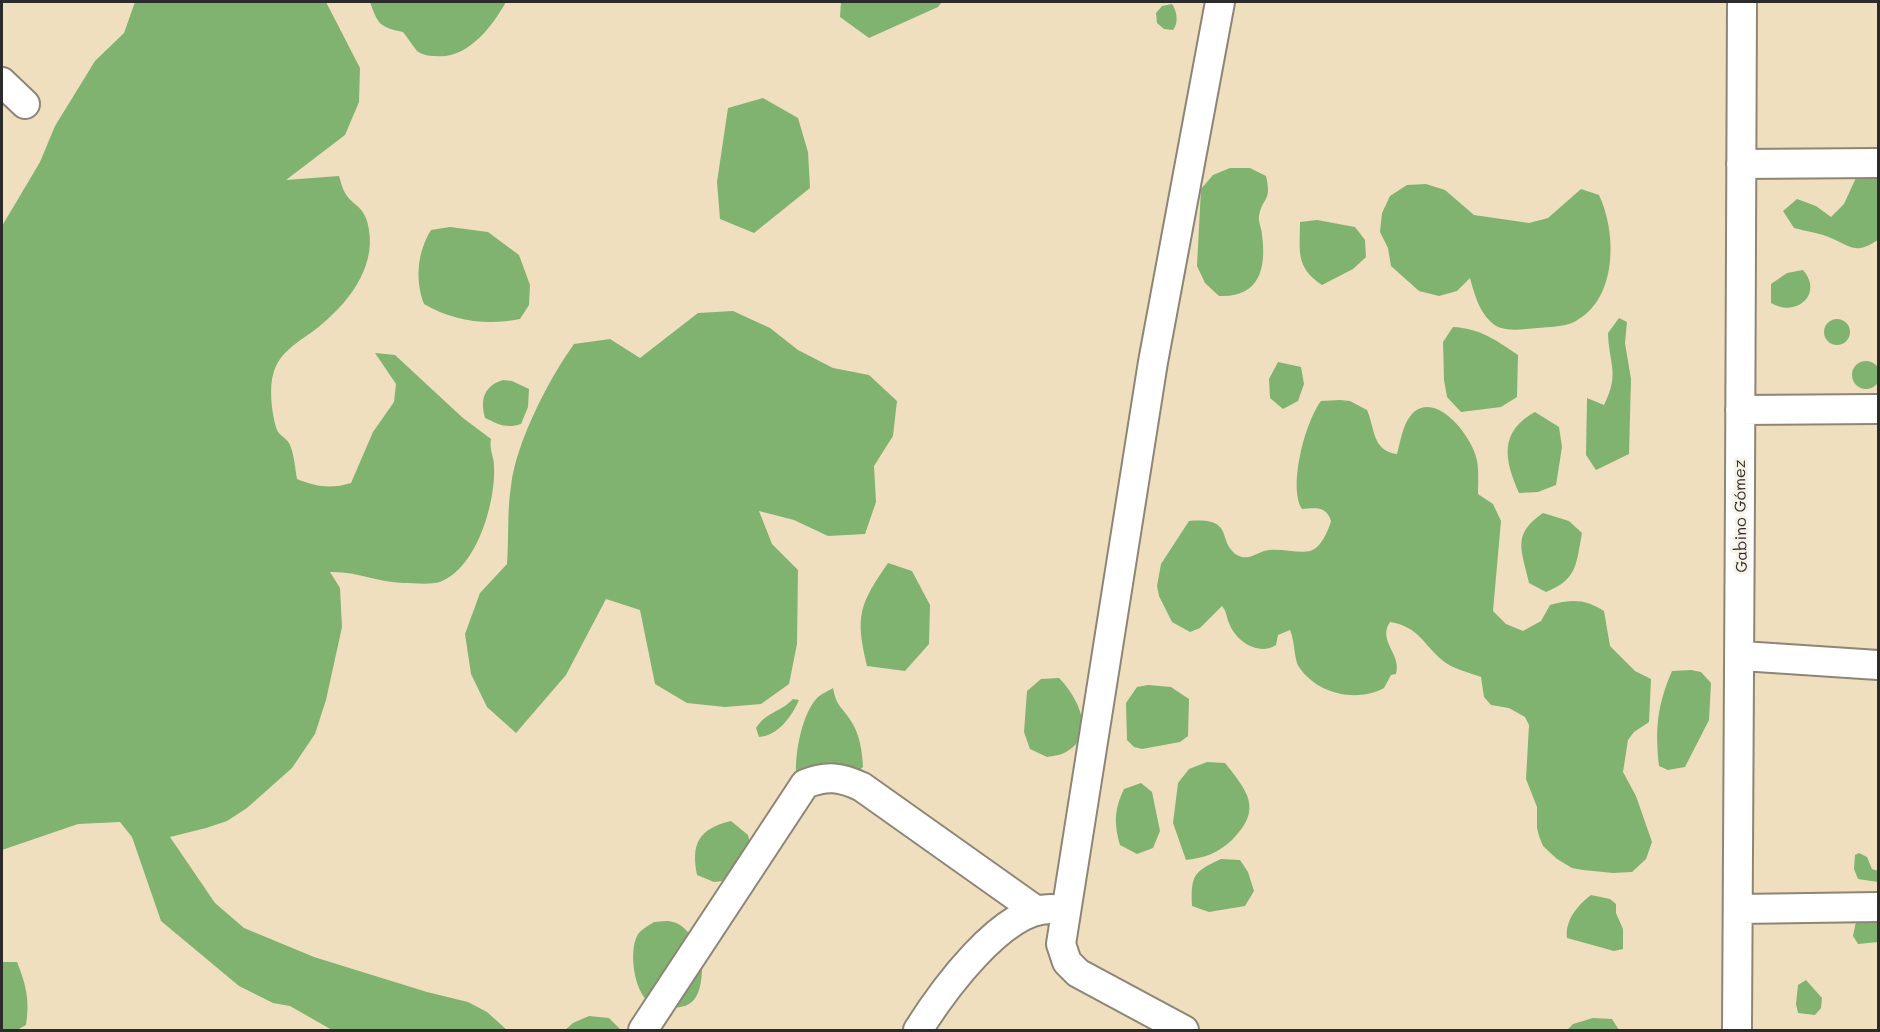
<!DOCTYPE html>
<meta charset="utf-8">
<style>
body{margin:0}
#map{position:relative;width:1880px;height:1032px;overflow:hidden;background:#efdfbf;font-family:Mali,sans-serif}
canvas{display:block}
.frame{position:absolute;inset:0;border:3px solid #2b2b2b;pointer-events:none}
</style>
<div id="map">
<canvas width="1880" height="1032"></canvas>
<div class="frame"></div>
</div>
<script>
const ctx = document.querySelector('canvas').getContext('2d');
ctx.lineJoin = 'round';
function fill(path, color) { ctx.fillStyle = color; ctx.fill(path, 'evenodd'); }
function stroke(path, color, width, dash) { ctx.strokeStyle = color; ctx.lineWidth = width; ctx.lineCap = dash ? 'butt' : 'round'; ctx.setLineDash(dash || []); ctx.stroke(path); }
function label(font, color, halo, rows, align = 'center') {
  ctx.font = font + ' Mali,sans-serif'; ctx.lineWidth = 6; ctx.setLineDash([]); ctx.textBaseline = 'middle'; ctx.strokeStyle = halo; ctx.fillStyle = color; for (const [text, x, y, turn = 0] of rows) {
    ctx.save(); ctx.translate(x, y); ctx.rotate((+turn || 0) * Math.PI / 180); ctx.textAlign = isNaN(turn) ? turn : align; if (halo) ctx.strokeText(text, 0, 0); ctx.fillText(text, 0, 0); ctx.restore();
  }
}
const forest = new Path2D(`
 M 135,2 L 326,2 L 360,68 L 359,102 L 345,135 L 286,180 L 339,176 C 341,182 342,188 345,193 C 352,205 362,205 367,221 C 379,262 352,299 322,324 C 304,340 279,349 273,375 C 269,389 272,416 277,430 C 279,435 286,438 289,443 C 294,452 295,468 297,479 C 317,487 331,489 351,483 L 373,432 L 394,402 L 396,384 L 375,353 L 395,355 L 463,418 L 491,439 C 489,450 494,456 494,466 C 496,502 477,568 440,582 C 430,585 413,583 403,583 C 378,582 355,571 330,572 L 340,588 L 342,627 L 326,700 L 315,734 L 292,768 L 247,808 L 227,821 L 206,828 L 170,837 L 215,903 L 244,928 L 314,957 L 427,992 L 468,1002 L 487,1012 L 507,1030 L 332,1030 L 290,1006 L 273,1003 L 239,986 L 161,921 L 132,837 L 120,822 L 78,824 L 2,850 L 2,226 L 40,162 L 55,126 L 95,61 L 124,33 Z
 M 370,2 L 506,2 C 492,27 467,60 435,56 C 429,56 422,55 417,51 C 412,45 408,38 403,32 C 379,27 378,24 370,2 Z
 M 841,2 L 942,2 L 938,7 L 869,38 L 840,17 Z
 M 1172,4 C 1177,11 1179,23 1173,30 L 1164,29 L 1157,23 L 1156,13 L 1162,6 Z
 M 763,98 L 798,118 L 808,152 L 810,188 L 754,233 L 720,219 L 717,182 L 728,108 Z
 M 1878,165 L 1878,240 C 1856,254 1853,248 1831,238 C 1820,233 1805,231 1794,228 L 1783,211 L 1797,199 L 1816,206 L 1831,217 L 1844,204 L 1860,169 Z
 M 1230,168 L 1250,168 L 1266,176 C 1272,202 1263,196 1259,216 C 1258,222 1262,229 1262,235 C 1267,270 1258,298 1219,296 L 1205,283 L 1197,266 L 1201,189 L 1213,175 Z
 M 1426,184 L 1445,190 L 1474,215 L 1529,223 L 1548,218 L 1581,189 L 1599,195 C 1617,233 1618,300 1574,322 C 1563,327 1549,327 1537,328 C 1525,329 1507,332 1496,326 C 1480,315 1475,296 1470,278 L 1457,291 L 1439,296 L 1419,291 L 1391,266 L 1388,248 L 1380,232 L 1382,213 L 1390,196 L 1407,185 Z
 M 1317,220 L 1355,227 L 1365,240 L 1366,257 L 1353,269 L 1322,285 C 1295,267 1300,251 1300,222 Z
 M 450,227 L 488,232 L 519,255 L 530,285 L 529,305 L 520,319 C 487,326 453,321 424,304 C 415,280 417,253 431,230 Z
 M 1803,270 C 1824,294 1796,318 1771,303 L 1771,284 L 1787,273 Z
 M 733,311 L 770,328 L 798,350 L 833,368 L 869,375 L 897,401 L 893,436 L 874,466 L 876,502 L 865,534 L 828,536 L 794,520 L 759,511 L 772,544 L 798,570 L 797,644 L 789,684 L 761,704 L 725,707 L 687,703 L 655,684 L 640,610 L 606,599 L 566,675 L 516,733 L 487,707 L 471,674 L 465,634 L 480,593 L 507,564 C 509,538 507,511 511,486 C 516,442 549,379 574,344 L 610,339 L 640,358 L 698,313 Z
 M 1619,318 L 1627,322 L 1625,343 L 1631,379 L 1629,454 L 1596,470 L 1586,455 L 1587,398 L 1604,405 C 1620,373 1609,365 1608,333 Z
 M1824 332a13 13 0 1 1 26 0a13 13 0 1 1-26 0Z
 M 1453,327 C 1479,328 1496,340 1518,355 L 1517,397 L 1501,407 L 1461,412 L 1447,397 L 1444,380 L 1443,342 Z
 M1852 375a14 14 0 1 1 28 0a14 14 0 1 1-28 0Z
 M 1278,362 L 1301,367 L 1304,384 L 1298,401 L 1283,409 L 1270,398 L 1269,379 Z
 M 503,380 L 512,381 L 529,389 L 528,407 L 521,424 C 506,429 498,424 485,418 C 480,399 484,386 503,380 Z
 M 1340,400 L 1350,401 L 1367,410 C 1375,428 1372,451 1397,454 C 1401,440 1403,421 1415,411 C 1440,393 1474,440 1477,461 C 1479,471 1478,483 1478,494 L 1493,504 L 1501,521 L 1493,611 L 1506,624 L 1523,631 L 1541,621 L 1550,605 C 1572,599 1585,599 1604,611 L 1610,646 L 1635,671 L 1651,679 L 1649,722 L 1634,732 L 1628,740 L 1623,772 L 1636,796 L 1652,842 L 1646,859 L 1632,872 L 1613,873 L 1583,870 L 1572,868 L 1557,859 L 1543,846 L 1539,836 L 1537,828 L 1537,807 L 1526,779 L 1529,725 L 1525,717 L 1509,708 L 1491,705 L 1484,697 L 1481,677 C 1468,672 1452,669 1442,660 C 1422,643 1419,627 1390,622 C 1377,641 1402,654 1396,674 L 1391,675 L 1384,688 C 1356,703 1317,694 1299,667 C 1294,660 1295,641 1290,630 L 1278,635 L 1276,645 C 1259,656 1236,642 1229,623 C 1226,616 1227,612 1222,606 L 1200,628 L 1190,632 L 1172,622 L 1159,596 L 1157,586 L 1161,564 L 1189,521 C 1236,517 1216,541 1237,555 C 1247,561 1255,554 1264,551 C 1278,547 1298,554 1310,551 C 1321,548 1328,531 1331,521 C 1326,506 1317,508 1302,509 C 1288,487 1305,422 1321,401 Z
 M 1535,412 L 1559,427 L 1562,447 L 1556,485 L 1538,492 L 1519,493 C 1504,459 1499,432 1535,412 Z
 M 1543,513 L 1569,521 L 1582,533 C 1576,564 1578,579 1546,592 L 1529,583 C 1522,550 1511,535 1543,513 Z
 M 888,563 L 912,571 L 930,605 L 929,644 L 905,671 L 867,666 C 855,616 859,605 888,563 Z
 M 1691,670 L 1701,672 L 1711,683 L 1709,720 L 1685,767 L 1668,770 L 1659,766 C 1655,729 1657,706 1672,671 Z
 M 1059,678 C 1077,696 1098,735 1066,752 C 1061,755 1053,756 1047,757 L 1030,749 L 1024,732 L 1027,691 L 1041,679 Z
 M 1148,685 L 1171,687 L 1189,699 L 1188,736 L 1180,742 L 1142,749 L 1134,747 L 1127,740 L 1126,703 L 1137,687 Z
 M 833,688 C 837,708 841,705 851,721 C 860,735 862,750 863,767 L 849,779 L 813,778 L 796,773 C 795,752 802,714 817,698 C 821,694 828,691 833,688 Z
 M 793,699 L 799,700 C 792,716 778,736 759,737 L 756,728 C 766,712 781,712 793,699 Z
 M 1207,762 L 1225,763 C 1248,792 1263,809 1232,840 C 1218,853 1205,858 1186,860 L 1173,823 L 1178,783 L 1189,769 Z
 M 1141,783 L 1152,792 L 1160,831 L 1153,848 L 1137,854 L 1120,845 C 1114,823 1114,810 1124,789 Z
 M 731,821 L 748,835 L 753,855 L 732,880 L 714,882 L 697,875 C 691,844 698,829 731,821 Z
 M 1859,853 L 1867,857 L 1872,869 L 1878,871 L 1878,882 L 1858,879 L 1854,869 L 1855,855 Z
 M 1221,859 L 1240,860 L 1248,872 L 1254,891 L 1245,906 L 1209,912 L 1192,906 C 1191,875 1193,872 1221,859 Z
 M 1591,895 L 1610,899 L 1616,904 L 1616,913 L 1623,929 L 1623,949 L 1614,951 L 1567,938 C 1565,920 1577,906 1591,895 Z
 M 1878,914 L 1878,942 L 1858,944 L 1853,936 L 1857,917 Z
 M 654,922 C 660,922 667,920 673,922 C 690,926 704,954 702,970 C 701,992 696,1010 670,1007 C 662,1007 654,1006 648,1001 C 634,990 629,952 637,936 C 640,930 648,926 654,922 Z
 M 2,962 L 17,962 C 26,984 30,1001 26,1025 L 17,1030 L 2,1030 Z
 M 1806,980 L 1822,998 L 1821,1008 L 1815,1015 L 1798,1013 L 1796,1004 L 1798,985 Z
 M 589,1016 L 609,1018 L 621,1030 L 565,1030 L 573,1023 Z
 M 1593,1018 L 1612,1019 L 1619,1030 L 1567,1030 L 1573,1024 Z`);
const minor = new Path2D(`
 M 2,82 L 25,104
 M 1741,164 L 1878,163
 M 1740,410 L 1878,409
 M 1742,656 L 1878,665
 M 1739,909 L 1878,907
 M 643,1030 L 805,784 C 827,775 841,777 862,787 L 1034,909
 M 918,1030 C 942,992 1002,908 1051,909
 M 1184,1030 L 1078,973 L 1067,962 L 1061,944 L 1153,362 L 1220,2
 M 1737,1030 C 1741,687 1739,345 1742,2`);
const streetNames = [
 ["Gabino Gómez",1741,516,-91]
];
fill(forest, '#80b36f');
stroke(minor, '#8d8575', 32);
stroke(minor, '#fff', 28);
label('16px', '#2b2b2b', '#f7f3e8', streetNames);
</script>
